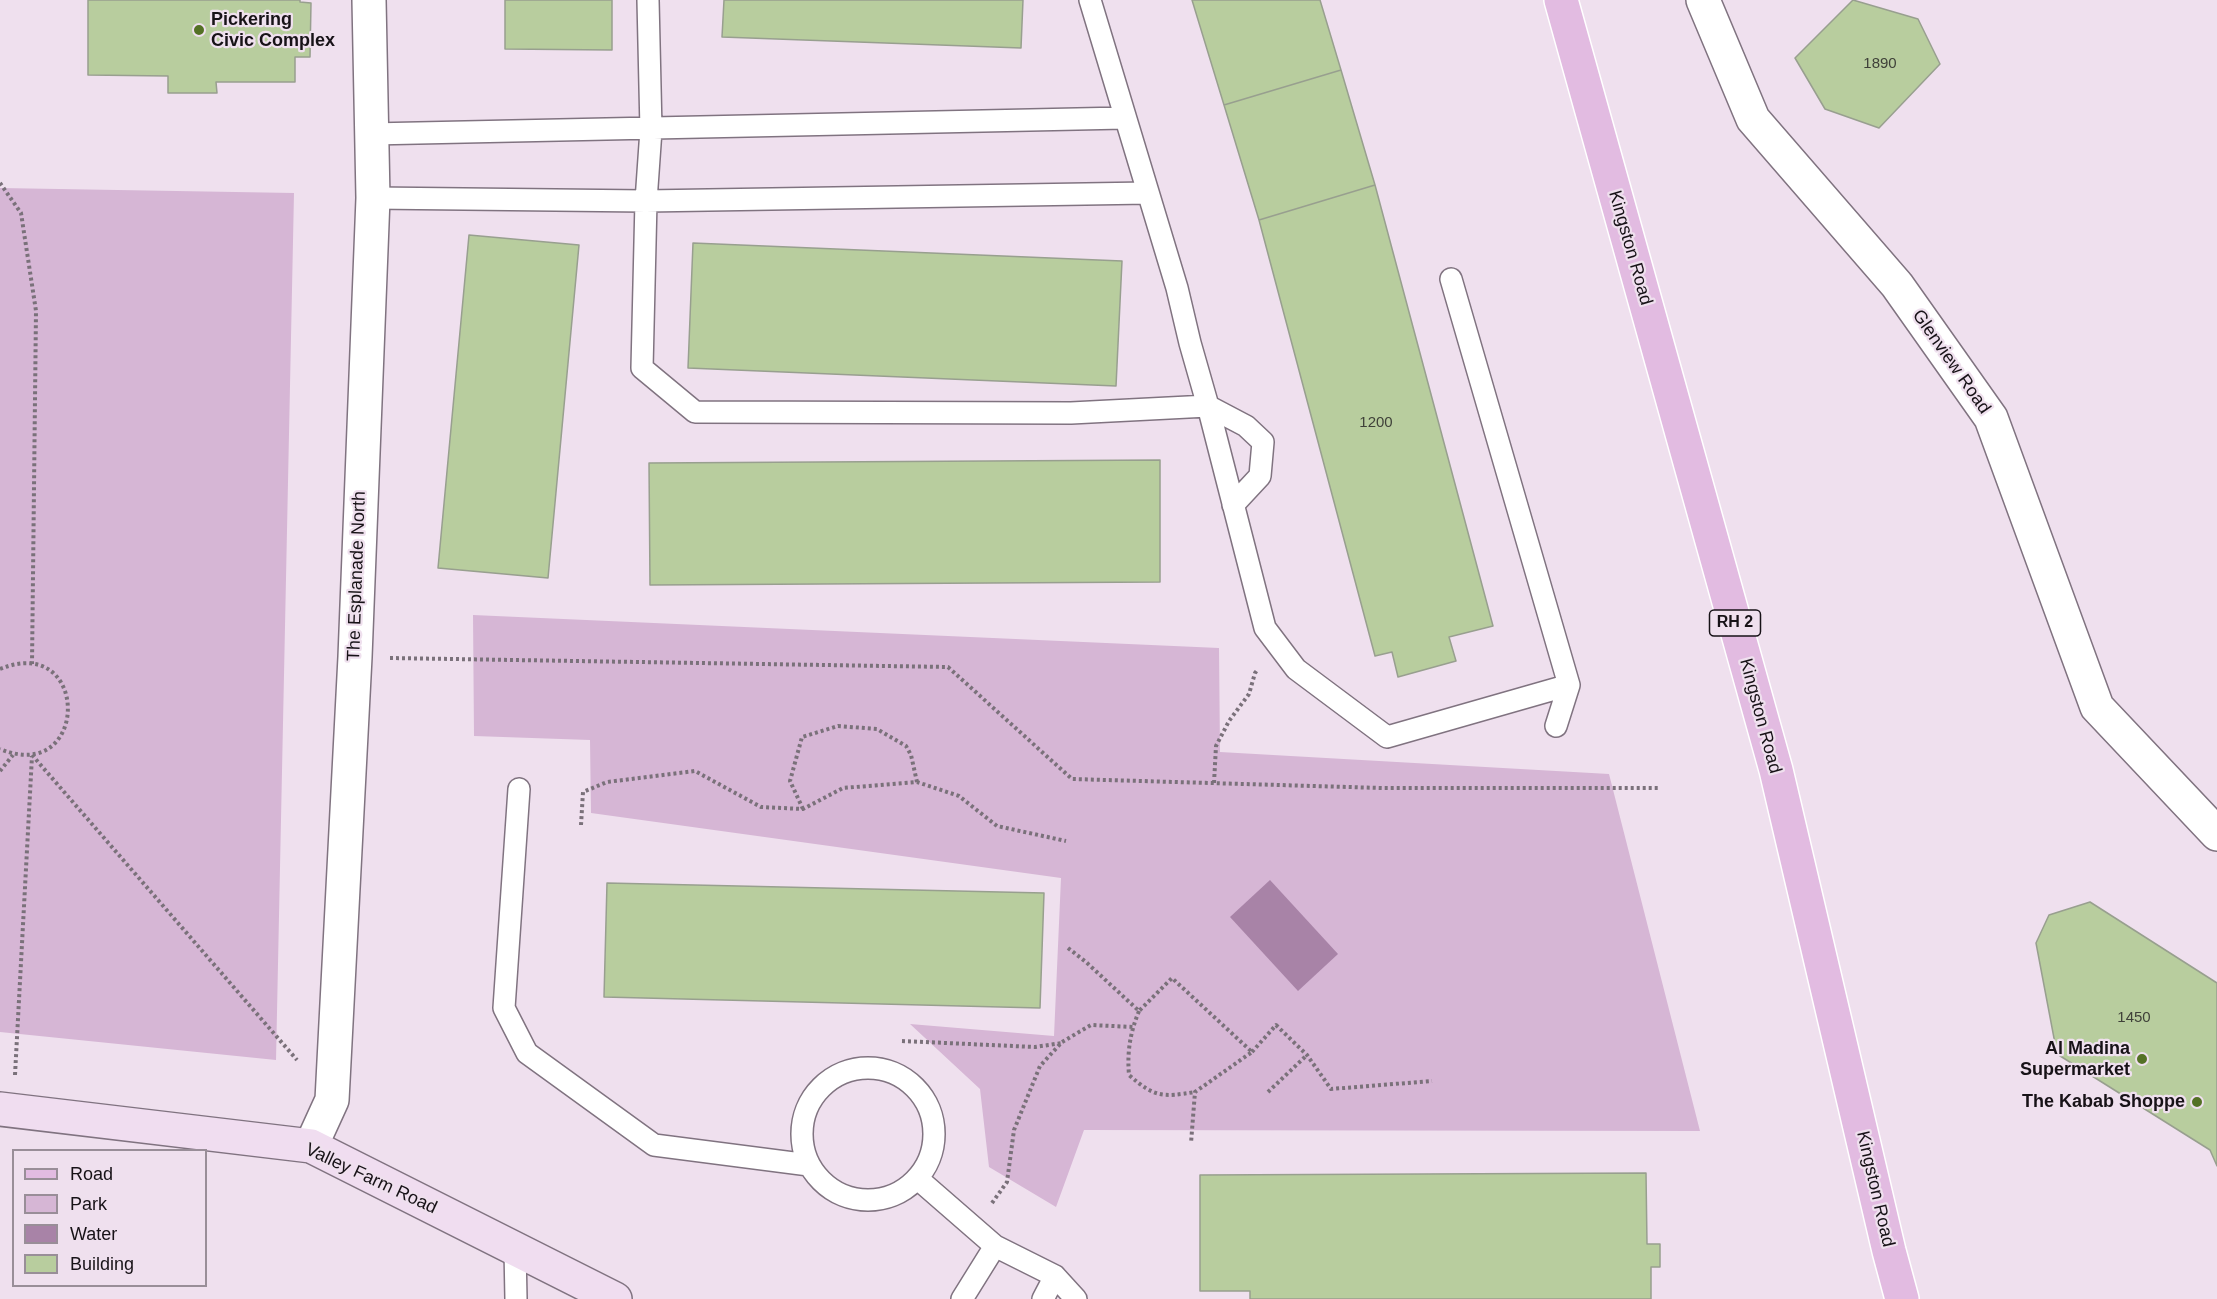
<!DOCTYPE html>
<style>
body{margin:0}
#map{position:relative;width:2217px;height:1299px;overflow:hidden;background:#efe0ee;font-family:Helvetica,sans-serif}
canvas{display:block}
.legend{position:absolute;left:12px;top:1149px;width:195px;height:138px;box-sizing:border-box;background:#efe0ee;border:2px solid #998e98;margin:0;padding:8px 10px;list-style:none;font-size:18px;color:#171217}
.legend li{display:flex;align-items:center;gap:12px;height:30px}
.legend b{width:30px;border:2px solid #998e98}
</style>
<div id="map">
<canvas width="2217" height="1299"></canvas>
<ul class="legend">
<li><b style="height:8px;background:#e2bbe1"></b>Road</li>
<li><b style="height:16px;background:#d6b6d5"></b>Park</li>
<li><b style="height:16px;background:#a883a7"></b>Water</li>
<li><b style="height:16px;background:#b8cd9e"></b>Building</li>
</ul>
</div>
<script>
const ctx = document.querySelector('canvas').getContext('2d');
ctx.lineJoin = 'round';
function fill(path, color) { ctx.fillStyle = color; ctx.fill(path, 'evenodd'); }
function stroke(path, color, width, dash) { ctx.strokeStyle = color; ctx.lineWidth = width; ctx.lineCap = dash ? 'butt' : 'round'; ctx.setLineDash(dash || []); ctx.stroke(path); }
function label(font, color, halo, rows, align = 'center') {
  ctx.font = font + ' Helvetica,sans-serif'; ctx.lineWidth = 4.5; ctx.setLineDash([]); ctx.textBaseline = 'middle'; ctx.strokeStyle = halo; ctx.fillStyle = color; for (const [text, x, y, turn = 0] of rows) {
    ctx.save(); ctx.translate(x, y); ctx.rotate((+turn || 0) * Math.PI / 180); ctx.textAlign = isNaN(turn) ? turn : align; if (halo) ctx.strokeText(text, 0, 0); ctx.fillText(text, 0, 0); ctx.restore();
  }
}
const green = new Path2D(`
 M 0,188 L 294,193 L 276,1060 L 0,1032 Z
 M 473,615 L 1219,648 L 1220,752 L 1609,774 L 1700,1131 L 1084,1130 L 1056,1207 L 989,1167 L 980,1089 L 910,1024 L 1054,1036 L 1061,878 L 591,813 L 590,740 L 474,736 Z`);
const water = new Path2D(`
 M 1270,880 L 1338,954 L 1298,991 L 1230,917 Z`);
const building = new Path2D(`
 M 88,0 L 300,0 L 300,2 L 311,3 L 310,57 L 295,57 L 295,82 L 216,82 L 217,93 L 168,93 L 168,76 L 88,75 Z
 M 505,0 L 612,0 L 612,50 L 505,49 Z
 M 724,0 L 1023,0 L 1021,48 L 722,37 Z
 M 1192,0 L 1320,0 L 1341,70 L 1224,105 Z
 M 1853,0 L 1918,19 L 1940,64 L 1879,128 L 1825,109 L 1795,58 Z
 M 1341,70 L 1375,185 L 1259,220 L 1224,105 Z
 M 1375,185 L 1493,626 L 1449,637 L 1456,661 L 1398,677 L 1392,652 L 1375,656 L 1259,220 Z
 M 469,235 L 579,245 L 548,578 L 438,568 Z
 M 693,243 L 1122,261 L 1116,386 L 688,368 Z
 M 1160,460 L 1160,582 L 650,585 L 649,463 Z
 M 607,883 L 1044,893 L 1040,1008 L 604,997 Z
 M 2090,902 L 2217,983 L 2217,1166 L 2210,1150 L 2057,1054 L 2036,943 L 2049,915 Z
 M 1646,1173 L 1647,1244 L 1660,1244 L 1660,1267 L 1651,1267 L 1651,1299 L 1250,1299 L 1250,1291 L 1200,1291 L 1200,1175 Z`);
const path = new Path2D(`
 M 0,183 L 21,213 L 36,311 L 32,664
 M 390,658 L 948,667 L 1072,779 L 1382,788 L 1660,788
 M 0,669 C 91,632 90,786 0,749
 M 32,755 L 297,1060
 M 0,771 L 13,755
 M 1214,783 L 1216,746 L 1229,721 L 1249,694 L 1255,673 L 1258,669
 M 803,809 L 790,781 L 802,737 L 838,726 L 877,729 L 906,746 L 911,755 L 917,782
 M 581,825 L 583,792 L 607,782 L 695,771 L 761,807 L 803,809 L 843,788 L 917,782 L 959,796 L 997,826 L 1066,841
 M 1068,948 L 1086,962 L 1139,1011 L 1172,978 L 1252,1052 L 1195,1092 L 1191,1143
 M 1139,1011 C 1130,1033 1127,1052 1129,1075 C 1155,1098 1163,1097 1195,1092
 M 902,1041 L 1035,1047 L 1062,1043
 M 1252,1052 L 1276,1025 L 1307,1055 L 1331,1089 L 1432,1081
 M 15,1075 L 32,756
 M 1268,1092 L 1307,1055
 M 992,1203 L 1007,1182 L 1014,1130 L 1040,1066 L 1062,1042 L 1091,1025 L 1133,1027`);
const lane = new Path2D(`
 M 648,0 L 651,130 L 646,201 L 642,368 L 695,412 L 1071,413 L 1208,406 L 1190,343 L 1177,288 L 1090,0
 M 371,134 L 1124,118
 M 373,198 L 646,201 L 1148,193
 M 1451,279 L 1569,685 L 1556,726
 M 1208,406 L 1265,628 L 1296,669 L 1387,737 L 1569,685
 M 1208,406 L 1246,426 L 1263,442 L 1260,476 L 1233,505
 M 519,789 L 504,1008 L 527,1053 L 654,1145 L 809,1165
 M802 1134a66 66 0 1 1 132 0a66 66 0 1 1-132 0Z
 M 918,1179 L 995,1246 L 1055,1276 L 1076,1299
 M 515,1249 L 516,1299
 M 962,1299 L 995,1246
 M 1043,1299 L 1055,1276`);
const street = new Path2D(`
 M 1703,0 L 1753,119 L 1897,285 L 1991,418 L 2097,707 L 2217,834
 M 311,1146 L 332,1100 L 355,657 L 373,198 L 369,0`);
const secondary = new Path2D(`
 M 0,1109 L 311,1146 L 615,1299`);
const primary = new Path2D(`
 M 1561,0 L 1776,770 L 1889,1251 L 1902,1299`);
const markers = [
 [199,30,6,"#547125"],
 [2142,1059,6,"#547125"],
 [2197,1102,6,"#547125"]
];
const numberNames = [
 ["1890",1880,64],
 ["1200",1376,423],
 ["1450",2134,1018]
];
const shields = [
 [1735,623,51]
];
const shieldNames = [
 ["RH 2",1735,623]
];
const poiNames = [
 ["Pickering",211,20,"left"],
 ["Civic Complex",211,41,"left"],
 ["Al Madina",2130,1049],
 ["Supermarket",2130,1070],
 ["The Kabab Shoppe",2185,1102]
];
const streetNames = [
 ["Kingston Road",1630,248,74],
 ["Glenview Road",1951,362,55],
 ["The Esplanade North",357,576,-88],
 ["Kingston Road",1760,716,75],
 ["Valley Farm Road",371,1179,25],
 ["Kingston Road",1875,1189,77]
];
fill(green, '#d6b6d5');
fill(water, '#a883a7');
fill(building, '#b8cd9e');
stroke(building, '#989f8f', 1.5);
stroke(lane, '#807380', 24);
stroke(street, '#807380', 36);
stroke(secondary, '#807380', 36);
stroke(primary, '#fff', 36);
stroke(path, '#7a717a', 4, [3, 3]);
stroke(lane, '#fff', 21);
stroke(street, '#fff', 33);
stroke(secondary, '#f0ddf0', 33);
stroke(primary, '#e2bbe1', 33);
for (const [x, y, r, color] of markers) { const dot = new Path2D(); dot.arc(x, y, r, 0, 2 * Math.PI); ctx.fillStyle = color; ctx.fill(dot); stroke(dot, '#efe0ee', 2); }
label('15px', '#3f4139', null, numberNames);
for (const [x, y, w] of shields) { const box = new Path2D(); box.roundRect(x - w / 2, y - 13, w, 26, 4.5); ctx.fillStyle = '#efe0ee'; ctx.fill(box); stroke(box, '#171217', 1.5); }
label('bold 16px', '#171217', null, shieldNames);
label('bold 18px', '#171217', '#efe0ee', poiNames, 'right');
label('18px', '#171217', '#efe0ee', streetNames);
</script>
